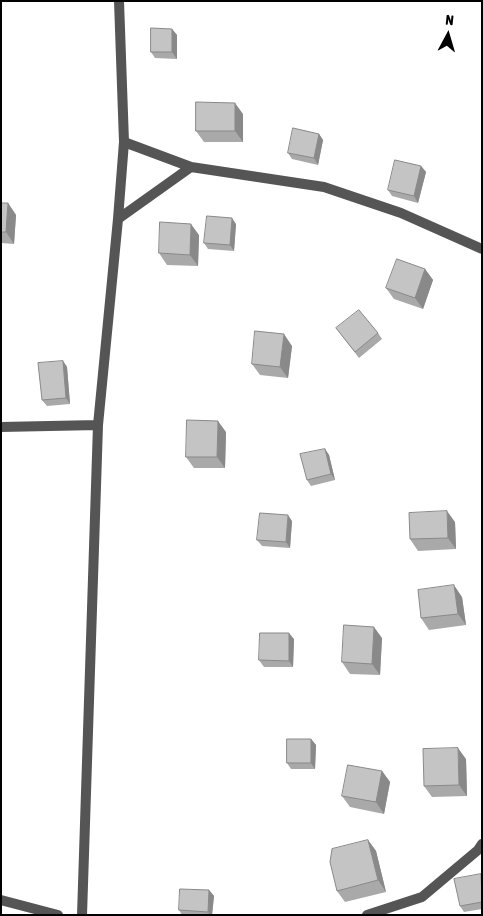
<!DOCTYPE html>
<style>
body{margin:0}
#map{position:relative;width:483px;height:916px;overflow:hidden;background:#fff;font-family:"Asap Condensed",sans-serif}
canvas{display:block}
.frame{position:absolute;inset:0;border:2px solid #000;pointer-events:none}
.north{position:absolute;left:423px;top:10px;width:50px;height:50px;-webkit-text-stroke:4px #fff;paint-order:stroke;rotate:6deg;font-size:14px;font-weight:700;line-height:20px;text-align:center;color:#000}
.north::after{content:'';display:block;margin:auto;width:18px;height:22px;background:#000;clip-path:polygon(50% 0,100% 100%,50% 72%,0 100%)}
</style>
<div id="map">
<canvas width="483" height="916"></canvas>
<div class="frame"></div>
<div class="north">N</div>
</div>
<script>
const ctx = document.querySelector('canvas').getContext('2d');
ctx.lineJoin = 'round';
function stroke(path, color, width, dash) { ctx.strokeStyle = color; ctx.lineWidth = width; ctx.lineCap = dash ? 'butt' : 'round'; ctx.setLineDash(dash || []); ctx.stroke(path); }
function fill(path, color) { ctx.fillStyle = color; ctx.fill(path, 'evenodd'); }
const minor = new Path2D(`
 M 124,142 L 191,167 L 324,187 L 401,213 L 482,249
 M 118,219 L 191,167
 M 1,427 L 98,425
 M 1,900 L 58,915
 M 82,915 L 98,425 L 118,219 L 124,142 L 119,1
 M 367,915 L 422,897 L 478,850 L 482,844`);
const wall = new Path2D(`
 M 172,29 L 177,35 L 177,59 L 155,58 L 151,52 Z
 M 243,114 L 243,142 L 204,142 L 196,131 Z
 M 319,134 L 323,140 L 318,165 L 292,159 L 288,153 Z
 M 421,166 L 426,172 L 418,203 L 392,196 L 388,190 Z
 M 1,203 L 8,203 L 16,215 L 14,244 L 1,243 Z
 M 236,224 L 234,251 L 208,249 L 204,243 Z
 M 199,235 L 198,266 L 167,265 L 159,253 Z
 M 425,269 L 433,280 L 423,309 L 394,299 L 386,288 Z
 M 336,328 L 378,333 L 382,339 L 359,358 Z
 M 292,346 L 288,378 L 260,375 L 252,364 Z
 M 63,361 L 67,367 L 70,404 L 47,406 L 42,400 Z
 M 226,432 L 225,468 L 194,468 L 186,457 Z
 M 325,449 L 329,455 L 335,480 L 311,486 L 307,480 Z
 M 292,521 L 290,548 L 262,546 L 257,540 Z
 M 455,522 L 456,549 L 418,551 L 410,539 Z
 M 462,597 L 466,625 L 429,630 L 421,618 Z
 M 382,638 L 380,675 L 350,674 L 342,662 Z
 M 294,639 L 293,667 L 264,667 L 259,660 Z
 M 311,739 L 316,745 L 315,769 L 291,769 L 287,763 Z
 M 466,759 L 467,796 L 432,797 L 424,786 Z
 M 382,771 L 390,782 L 384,814 L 350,807 L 342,796 Z
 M 368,840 L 376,851 L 386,892 L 345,902 L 337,891 Z
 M 482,874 L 482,909 L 464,912 L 460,906 Z
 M 209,890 L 214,896 L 212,915 L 182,915 L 179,910 Z`);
const shadedWall = new Path2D(`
 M 172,29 L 177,35 L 177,59 L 172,52 Z
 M 235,103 L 243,114 L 243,142 L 235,131 Z
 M 319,134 L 323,140 L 318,165 L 314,158 Z
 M 421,166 L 426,172 L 418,203 L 414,196 Z
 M 8,203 L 16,215 L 14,244 L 6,232 Z
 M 232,218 L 236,224 L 234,251 L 230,245 Z
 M 191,224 L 199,235 L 198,266 L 190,255 Z
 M 425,269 L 433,280 L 423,309 L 415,298 Z
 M 284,334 L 292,346 L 288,378 L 280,367 Z
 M 63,361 L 67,367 L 70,404 L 66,398 Z
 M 218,421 L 226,432 L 225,468 L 217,457 Z
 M 325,449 L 329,455 L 335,480 L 331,474 Z
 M 447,511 L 455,522 L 456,549 L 448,538 Z
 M 288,515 L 292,521 L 290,548 L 286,542 Z
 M 454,585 L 462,597 L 466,625 L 458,614 Z
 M 374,627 L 382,638 L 380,675 L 372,664 Z
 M 289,633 L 294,639 L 293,667 L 289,661 Z
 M 311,739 L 316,745 L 315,769 L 311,763 Z
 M 458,748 L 466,759 L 467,796 L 459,785 Z
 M 382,771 L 390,782 L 384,814 L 376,802 Z
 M 368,840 L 376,851 L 386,892 L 378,880 Z
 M 209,890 L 214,896 L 212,915 L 210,915 L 208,912 Z`);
const building = new Path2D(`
 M 151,28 L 172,29 L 172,52 L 151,52 Z
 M 196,102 L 235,103 L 235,131 L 196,131 Z
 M 293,128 L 319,134 L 314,158 L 288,153 Z
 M 395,160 L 421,166 L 414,196 L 388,190 Z
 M 1,203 L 8,203 L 6,232 L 1,232 Z
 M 207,216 L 232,218 L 230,245 L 204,243 Z
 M 160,222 L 191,224 L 190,255 L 159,253 Z
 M 397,259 L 425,269 L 415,298 L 386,288 Z
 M 359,310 L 378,333 L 355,352 L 336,328 Z
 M 255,331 L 284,334 L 280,367 L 252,364 Z
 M 63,361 L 66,398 L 42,400 L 38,363 Z
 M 187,420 L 218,421 L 217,457 L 186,457 Z
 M 325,449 L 331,474 L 307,480 L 300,454 Z
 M 447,511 L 448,538 L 410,539 L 409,513 Z
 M 260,513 L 288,515 L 286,542 L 257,540 Z
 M 454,585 L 458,614 L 421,618 L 418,590 Z
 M 344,625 L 374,627 L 372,664 L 342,662 Z
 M 260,633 L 289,633 L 289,661 L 259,660 Z
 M 287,739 L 311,739 L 311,763 L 287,763 Z
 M 458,748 L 459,785 L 424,786 L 423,749 Z
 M 348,765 L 382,771 L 376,802 L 342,796 Z
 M 368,840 L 378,880 L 337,891 L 330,862 L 332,849 Z
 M 481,874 L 482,902 L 460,906 L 454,879 Z
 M 180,889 L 209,890 L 208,912 L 179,910 Z`);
stroke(minor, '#555', 10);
fill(wall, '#a9a9a9');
fill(shadedWall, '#898989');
fill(building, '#c4c4c4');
stroke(building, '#898989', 1);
</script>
